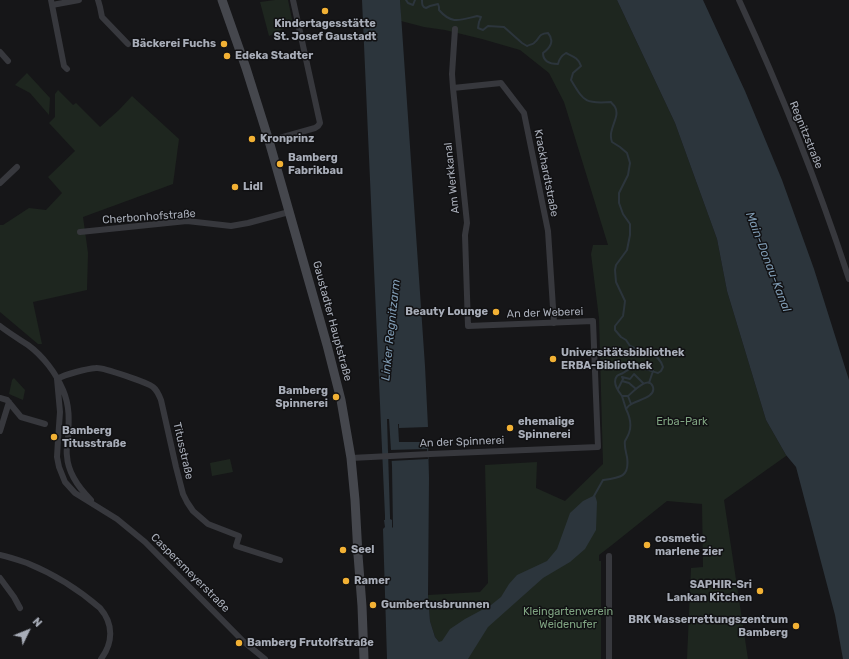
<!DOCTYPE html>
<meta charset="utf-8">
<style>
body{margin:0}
#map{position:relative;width:849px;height:659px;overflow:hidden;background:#161618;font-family:Rubik,sans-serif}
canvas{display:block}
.north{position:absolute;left:8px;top:611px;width:40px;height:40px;-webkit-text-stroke:3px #111113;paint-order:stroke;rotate:47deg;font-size:11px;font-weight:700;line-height:16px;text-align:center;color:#a8adb8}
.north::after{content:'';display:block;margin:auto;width:14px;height:18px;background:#a8adb8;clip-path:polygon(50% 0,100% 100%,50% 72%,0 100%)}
</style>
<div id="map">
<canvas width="849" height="659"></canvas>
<div class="north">N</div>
</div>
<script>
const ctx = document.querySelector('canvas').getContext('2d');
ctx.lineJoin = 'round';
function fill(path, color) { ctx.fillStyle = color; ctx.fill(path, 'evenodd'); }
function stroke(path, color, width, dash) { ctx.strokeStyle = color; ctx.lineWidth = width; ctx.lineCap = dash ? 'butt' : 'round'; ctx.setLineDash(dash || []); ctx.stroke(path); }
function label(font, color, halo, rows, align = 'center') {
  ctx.font = font + ' Rubik,sans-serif'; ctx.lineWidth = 3; ctx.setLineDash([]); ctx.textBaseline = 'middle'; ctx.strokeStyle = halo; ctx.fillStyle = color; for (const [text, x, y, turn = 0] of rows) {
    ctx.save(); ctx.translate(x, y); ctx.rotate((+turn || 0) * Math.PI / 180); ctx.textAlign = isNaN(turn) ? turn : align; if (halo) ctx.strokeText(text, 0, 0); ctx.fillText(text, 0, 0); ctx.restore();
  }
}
const green = new Path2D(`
 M 275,0 L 288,0 L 293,24 L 269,36 L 260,2 Z
 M 400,0 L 617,0 L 675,123 L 717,239 L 727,291 L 766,420 L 786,455 L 786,456 L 724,500 L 748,659 L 687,659 L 691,568 L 703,567 L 702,504 L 667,501 L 612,545 L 599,555 L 599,561 L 601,561 L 601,659 L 444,659 L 439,642 L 435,637 L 430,621 L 428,595 L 480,592 L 488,583 L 485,465 L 537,462 L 536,488 L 565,501 L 603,464 L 599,318 L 591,254 L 593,245 L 608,245 L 564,102 L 549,73 L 520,50 L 482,39 L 445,30 L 424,27 L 401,21 Z
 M 27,73 L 50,98 L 49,115 L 30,93 L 15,85 Z
 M 58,90 L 73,105 L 76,103 L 100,127 L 119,110 L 132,96 L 179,139 L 173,184 L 83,217 L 88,253 L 87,290 L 33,302 L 42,344 L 38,344 L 0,312 L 0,225 L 3,225 L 29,208 L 46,210 L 62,193 L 48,177 L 75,151 L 49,123 L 55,117 L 55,94 Z
 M 14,378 L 25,390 L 23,400 L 9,394 L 12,380 Z
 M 230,459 L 233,472 L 212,476 L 210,463 Z`);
const water = new Path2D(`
 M 362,0 L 400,0 L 425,366 L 428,427 L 399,428 L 399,424 L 398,424 L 399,442 L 428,442 L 429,478 L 428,595 L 430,621 L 435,637 L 439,642 L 442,641 L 450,629 L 465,619 L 491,605 L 501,597 L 509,584 L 517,575 L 547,561 L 557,549 L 570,513 L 583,501 L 595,495 L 597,502 L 596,530 L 585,549 L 570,562 L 543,578 L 488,627 L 468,659 L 387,659 L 383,529 L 385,527 L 384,520 L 385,520 L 385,516 ZM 387,419 L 389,419 L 392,466 L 393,528 L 392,527 L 392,520 L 390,519 L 390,516 Z
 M 617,0 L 703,0 L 745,91 L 782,180 L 814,269 L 849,380 L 849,659 L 843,659 L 835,615 L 796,467 L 786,455 L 766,420 L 727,291 L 717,239 L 675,123 Z`);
const pier = new Path2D(`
 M 427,449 L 428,459 L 390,461 L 389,450 Z`);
const stream = new Path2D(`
 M 406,0 L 408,3 L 413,5 L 415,0
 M 422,0 C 422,4 422,7 426,8 L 430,6 L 438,4 L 439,7 L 439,10 C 452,25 460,20 477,16 L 481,17 L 479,22 L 478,28 L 483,30 L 488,26 L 504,27 L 522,43 L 527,46 C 528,45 534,44 534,43 C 541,38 537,34 548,33 C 555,41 550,48 543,53 C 543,62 550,64 558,64 C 559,59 561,56 566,53 C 572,56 579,58 581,66 L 573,73 L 571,80 C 584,101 584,104 611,102 C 612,104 614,105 615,107 C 621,117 607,129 612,142 L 620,147 L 627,153 L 630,163 L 628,175 L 619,193 L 619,203 L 623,214 L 630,224 L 630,235 L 627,250 L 616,265 L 615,270 L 616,282 L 625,301 L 624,309 L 623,316 L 615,326 L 615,330 L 621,337 L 626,340 L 630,346 C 636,348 639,353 644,356 L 650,353 C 657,356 661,360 663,367 L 661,371 L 658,373 C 651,371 644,368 637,368 C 631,367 628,370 623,373 C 621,374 618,375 617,376 C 612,382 618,391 622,396 L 628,396 C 632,393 649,374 653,387 C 656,398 636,400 630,405 C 629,405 627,408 626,409 C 630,417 632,425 629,433 C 628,436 626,439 625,441 C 624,446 626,452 627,457 C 630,477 620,478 603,480 L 594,496
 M 622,377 L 630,379 L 634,374 L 643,383
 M 622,381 L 629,383 L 636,389
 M 649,383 L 653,371
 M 618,389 L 623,379 L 622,377
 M 622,396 L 626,409
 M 628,396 L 631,404`);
const street = new Path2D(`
 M 51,0 L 64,66 L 67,69
 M 98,0 L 100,7 L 102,17 L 128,44
 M 739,0 C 781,91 818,184 849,279
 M 52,5 L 79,0
 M 0,52 L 8,61
 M 453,88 L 501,83 L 524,113 L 548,231 L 554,323
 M 269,141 L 315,128 L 318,126 L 320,123 L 293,0
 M 0,183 L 17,167
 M 80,232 L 187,221 L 231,226 L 248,223 L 289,212
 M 0,326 C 9,333 19,339 28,345 C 43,356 56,373 63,390 C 70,406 69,421 68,438 C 67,444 66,450 67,456 C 68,474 79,488 91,500
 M 57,379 L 60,412 L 58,440 L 57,457 L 59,467 L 65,482 L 75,493 L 117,519 L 145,542 L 244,642 L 265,659
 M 57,379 C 66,374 86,369 96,368 C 103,367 148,383 153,387 C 157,390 159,395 161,400 L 176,467 L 183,494 L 187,502 L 193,511 L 208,524 L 239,536 L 236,546 L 280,560
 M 0,398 L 7,400 L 21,417 L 45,424
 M 0,431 L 9,402
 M 351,458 L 430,454 L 598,447 L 593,321 L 468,326 L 465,235 L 467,223 L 453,88 L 452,74 L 455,29
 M 0,555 C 9,557 18,560 27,563 C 54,574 78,589 100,608 C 114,624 113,643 101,659
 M 0,578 L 14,597 L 20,608
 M 609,659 L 609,556`);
const secondary = new Path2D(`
 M 222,0 L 246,68 L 269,141 L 327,345 L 341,400 L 351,458 L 355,500 L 358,555 L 362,606 L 364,659`);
const markers = [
 [325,11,4,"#f2b134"],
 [224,44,4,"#f2b134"],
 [227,56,4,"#f2b134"],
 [252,139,4,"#f2b134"],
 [280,164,4,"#f2b134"],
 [235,187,4,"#f2b134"],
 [496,312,4,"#f2b134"],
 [553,359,4,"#f2b134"],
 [336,397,4,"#f2b134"],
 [510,428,4,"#f2b134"],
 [54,437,4,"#f2b134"],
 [647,545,4,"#f2b134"],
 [343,550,4,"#f2b134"],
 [346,581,4,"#f2b134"],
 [760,591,4,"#f2b134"],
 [373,605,4,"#f2b134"],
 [796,626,4,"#f2b134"],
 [239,643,4,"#f2b134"]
];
const poiNames = [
 ["Kindertagesstätte",325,24,"center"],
 ["St. Josef Gaustadt",325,37,"center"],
 ["Bäckerei Fuchs",216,44,"right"],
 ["Edeka Stadter",235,56],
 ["Kronprinz",260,139],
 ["Bamberg",288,158],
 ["Fabrikbau",288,171],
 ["Lidl",243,187],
 ["Beauty Lounge",488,312,"right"],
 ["Universitätsbibliothek",561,353],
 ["ERBA-Bibliothek",561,366],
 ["Bamberg",328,391,"right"],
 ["Spinnerei",328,404,"right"],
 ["ehemalige",518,422],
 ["Spinnerei",518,435],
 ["Bamberg",62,431],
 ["Titusstraße",62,444],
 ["cosmetic",655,539],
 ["marlene zier",655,552],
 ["Seel",351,550],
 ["Ramer",354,581],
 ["SAPHIR-Sri",752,585,"right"],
 ["Lankan Kitchen",752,598,"right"],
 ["Gumbertusbrunnen",381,605],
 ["BRK Wasserrettungszentrum",788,620,"right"],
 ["Bamberg",788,633,"right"],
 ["Bamberg Frutolfstraße",247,643]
];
const streetNames = [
 ["Regnitzstraße",806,135,68],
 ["Krackhardtstraße",546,173,79],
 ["Am Werkkanal",452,178,-96],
 ["Cherbonhofstraße",149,217,-4],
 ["An der Weberei",545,313,-2],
 ["Gaustadter Hauptstraße",332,321,75],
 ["An der Spinnerei",462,442,-2],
 ["Titusstraße",183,451,77],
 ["Caspersmeyerstraße",190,573,45]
];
const parkNames = [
 ["Erba-Park",682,422],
 ["Kleingartenverein",568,612],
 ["Weidenufer",568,625]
];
const waterNames = [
 ["Main-Donau-Kanal",768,262,69],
 ["Linker Regnitzarm",391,330,-84]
];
fill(green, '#1e261f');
fill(water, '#2c353c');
fill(pier, '#161618');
stroke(stream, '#2c353c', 2);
stroke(street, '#37383d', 6);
stroke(secondary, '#45474d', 9);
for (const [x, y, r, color] of markers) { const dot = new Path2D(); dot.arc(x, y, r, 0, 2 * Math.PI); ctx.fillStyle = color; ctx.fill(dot); stroke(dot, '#111113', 1.5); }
label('bold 11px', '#a8adb8', '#111113', poiNames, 'left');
label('11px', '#a8adb8', '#111113', streetNames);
label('11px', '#7fa381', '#111113', parkNames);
label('italic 12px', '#7f9bb3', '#111113', waterNames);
</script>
